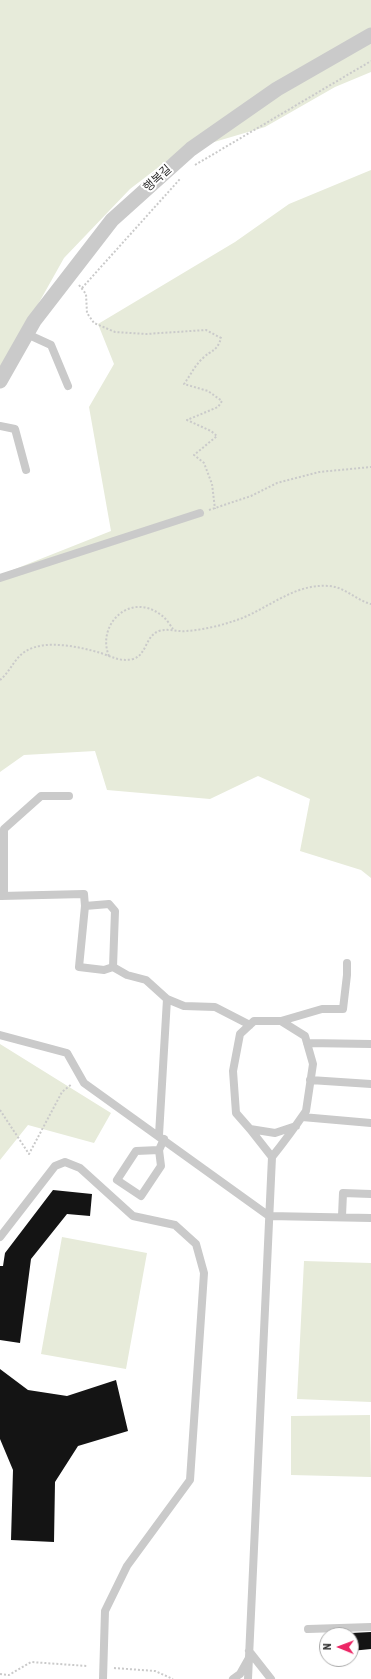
<!DOCTYPE html>
<meta charset="utf-8">
<style>
body{margin:0}
#map{position:relative;width:371px;height:1679px;overflow:hidden;background:#fff;font-family:"Roboto Condensed",sans-serif}
canvas{display:block}
.north{position:absolute;left:319px;top:1627px;width:40px;height:40px;box-sizing:border-box;background:#fff;border:1px solid #ababab;border-radius:50%;rotate:271deg;font-size:11px;font-weight:700;line-height:16px;text-align:center;color:#2d2d2d}
.north::after{content:'';display:block;margin:auto;width:14px;height:18px;background:#ec2665;clip-path:polygon(50% 0,100% 100%,50% 72%,0 100%)}
</style>
<div id="map">
<canvas width="371" height="1679"></canvas>
<div class="north">N</div>
</div>
<script>
const ctx = document.querySelector('canvas').getContext('2d');
ctx.lineJoin = 'round';
function fill(path, color) { ctx.fillStyle = color; ctx.fill(path, 'evenodd'); }
function stroke(path, color, width, dash) { ctx.strokeStyle = color; ctx.lineWidth = width; ctx.lineCap = dash ? 'butt' : 'round'; ctx.setLineDash(dash || []); ctx.stroke(path); }
function label(font, color, halo, rows, align = 'center') {
  ctx.font = font + ' "Roboto Condensed","Noto Sans KR",sans-serif'; ctx.lineWidth = 4; ctx.setLineDash([]); ctx.textBaseline = 'middle'; ctx.strokeStyle = halo; ctx.fillStyle = color; for (const [text, x, y, turn = 0] of rows) {
    ctx.save(); ctx.translate(x, y); ctx.rotate((+turn || 0) * Math.PI / 180); ctx.textAlign = isNaN(turn) ? turn : align; if (halo) ctx.strokeText(text, 0, 0); ctx.fillText(text, 0, 0); ctx.restore();
  }
}
const green = new Path2D(`
 M 0,0 L 371,0 L 371,72 L 335,87 L 265,127 L 177,153 L 130,189 L 64,258 L 0,372 Z
 M 371,170 L 371,878 L 361,870 L 300,851 L 310,799 L 258,776 L 210,799 L 107,790 L 95,751 L 24,755 L 0,772 L 0,575 L 111,531 L 89,407 L 114,364 L 98,324 L 235,242 L 289,204 Z
 M 0,1044 L 111,1113 L 94,1143 L 28,1125 L 0,1160 Z
 M 62,1237 L 147,1253 L 126,1369 L 41,1354 Z
 M 304,1261 L 371,1263 L 371,1402 L 297,1399 Z
 M 370,1415 L 371,1477 L 291,1475 L 291,1416 Z`);
const building = new Path2D(`
 M 53,1190 L 92,1194 L 90,1216 L 67,1214 L 31,1259 L 20,1343 L 0,1340 L 0,1266 L 3,1266 L 5,1253 Z
 M 0,1369 L 28,1390 L 67,1396 L 116,1380 L 128,1431 L 78,1446 L 55,1482 L 54,1542 L 11,1540 L 13,1470 L 0,1439 Z
 M 371,1632 L 371,1649 L 351,1651 L 351,1633 Z`);
const path = new Path2D(`
 M 195,165 L 371,61
 M 79,285 L 86,294 L 87,313 L 94,323 L 115,332 L 146,334 L 206,330 L 221,338 C 217,352 211,350 203,358 C 195,365 190,376 184,384 L 208,391 L 222,401 L 218,407 L 187,420 L 211,431 L 217,436 L 194,455 L 204,463 L 212,484 L 215,509
 M 82,288 L 180,179
 M 209,510 L 251,496 L 277,483 L 319,472 L 371,467
 M 109,656 C 96,625 130,591 161,615 C 166,618 170,625 173,629
 M 0,680 C 10,672 15,657 26,651 C 46,639 80,647 101,653 C 112,657 121,662 133,659 C 147,655 145,636 159,631 C 169,628 177,632 186,631 C 202,630 219,626 234,621 C 266,611 293,583 329,586 C 345,587 356,600 371,604
 M 0,1110 L 29,1154 L 62,1092 L 72,1084
 M 114,1668 L 155,1671 L 173,1679
 M 0,1674 L 9,1675 L 31,1662 L 87,1666`);
const service = new Path2D(`
 M 27,334 L 51,345 L 68,386
 M 0,426 L 15,429 L 26,470
 M 0,578 L 200,513
 M 1,896 L 84,894 L 85,906
 M 4,896 L 4,829 L 41,796 L 69,796
 M 113,967 L 115,911 L 109,904 L 85,906 L 79,967 L 104,970 L 113,967 L 127,975 L 146,980 L 167,999 L 184,1006 L 215,1007 L 250,1025
 M 281,1021 L 322,1009 L 343,1009 L 347,975 L 347,963
 M 0,1035 L 67,1053 L 84,1083 L 269,1216 L 371,1218
 M 307,1043 L 371,1044
 M 310,1080 L 371,1084
 M 302,1117 L 371,1123
 M 250,1129 L 272,1157
 M 159,1135 L 167,999
 M 159,1150 L 136,1151 L 117,1180 L 141,1196 L 161,1166 L 159,1150 L 164,1139
 M 342,1216 L 343,1193 L 371,1194
 M 0,1237 L 55,1166 L 65,1162 L 80,1168 L 133,1216 L 175,1225 L 196,1244 L 204,1273 L 190,1480 L 127,1566 L 105,1611 L 103,1679
 M 308,1629 L 371,1627
 M 249,1651 L 271,1679
 M 233,1679 L 240,1674 L 249,1658
 M 248,1679 L 272,1157 C 284,1142 295,1127 306,1111 L 313,1064 L 305,1036 L 281,1021 L 254,1021 L 240,1034 L 233,1071 L 236,1113 L 250,1129 L 275,1133 L 296,1126`);
const minor = new Path2D(`
 M 0,381 L 34,321 L 112,220 L 191,149 L 277,89 L 371,35`);
const streetNames = [
 ["행복길",158,179,-42]
];
fill(green, '#e7ebda');
fill(building, '#141414');
stroke(path, '#cacaca', 2, [2, 2]);
stroke(service, '#cacaca', 8);
stroke(minor, '#cacaca', 15);
label('12px', '#2d2d2d', '#fff', streetNames);
</script>
